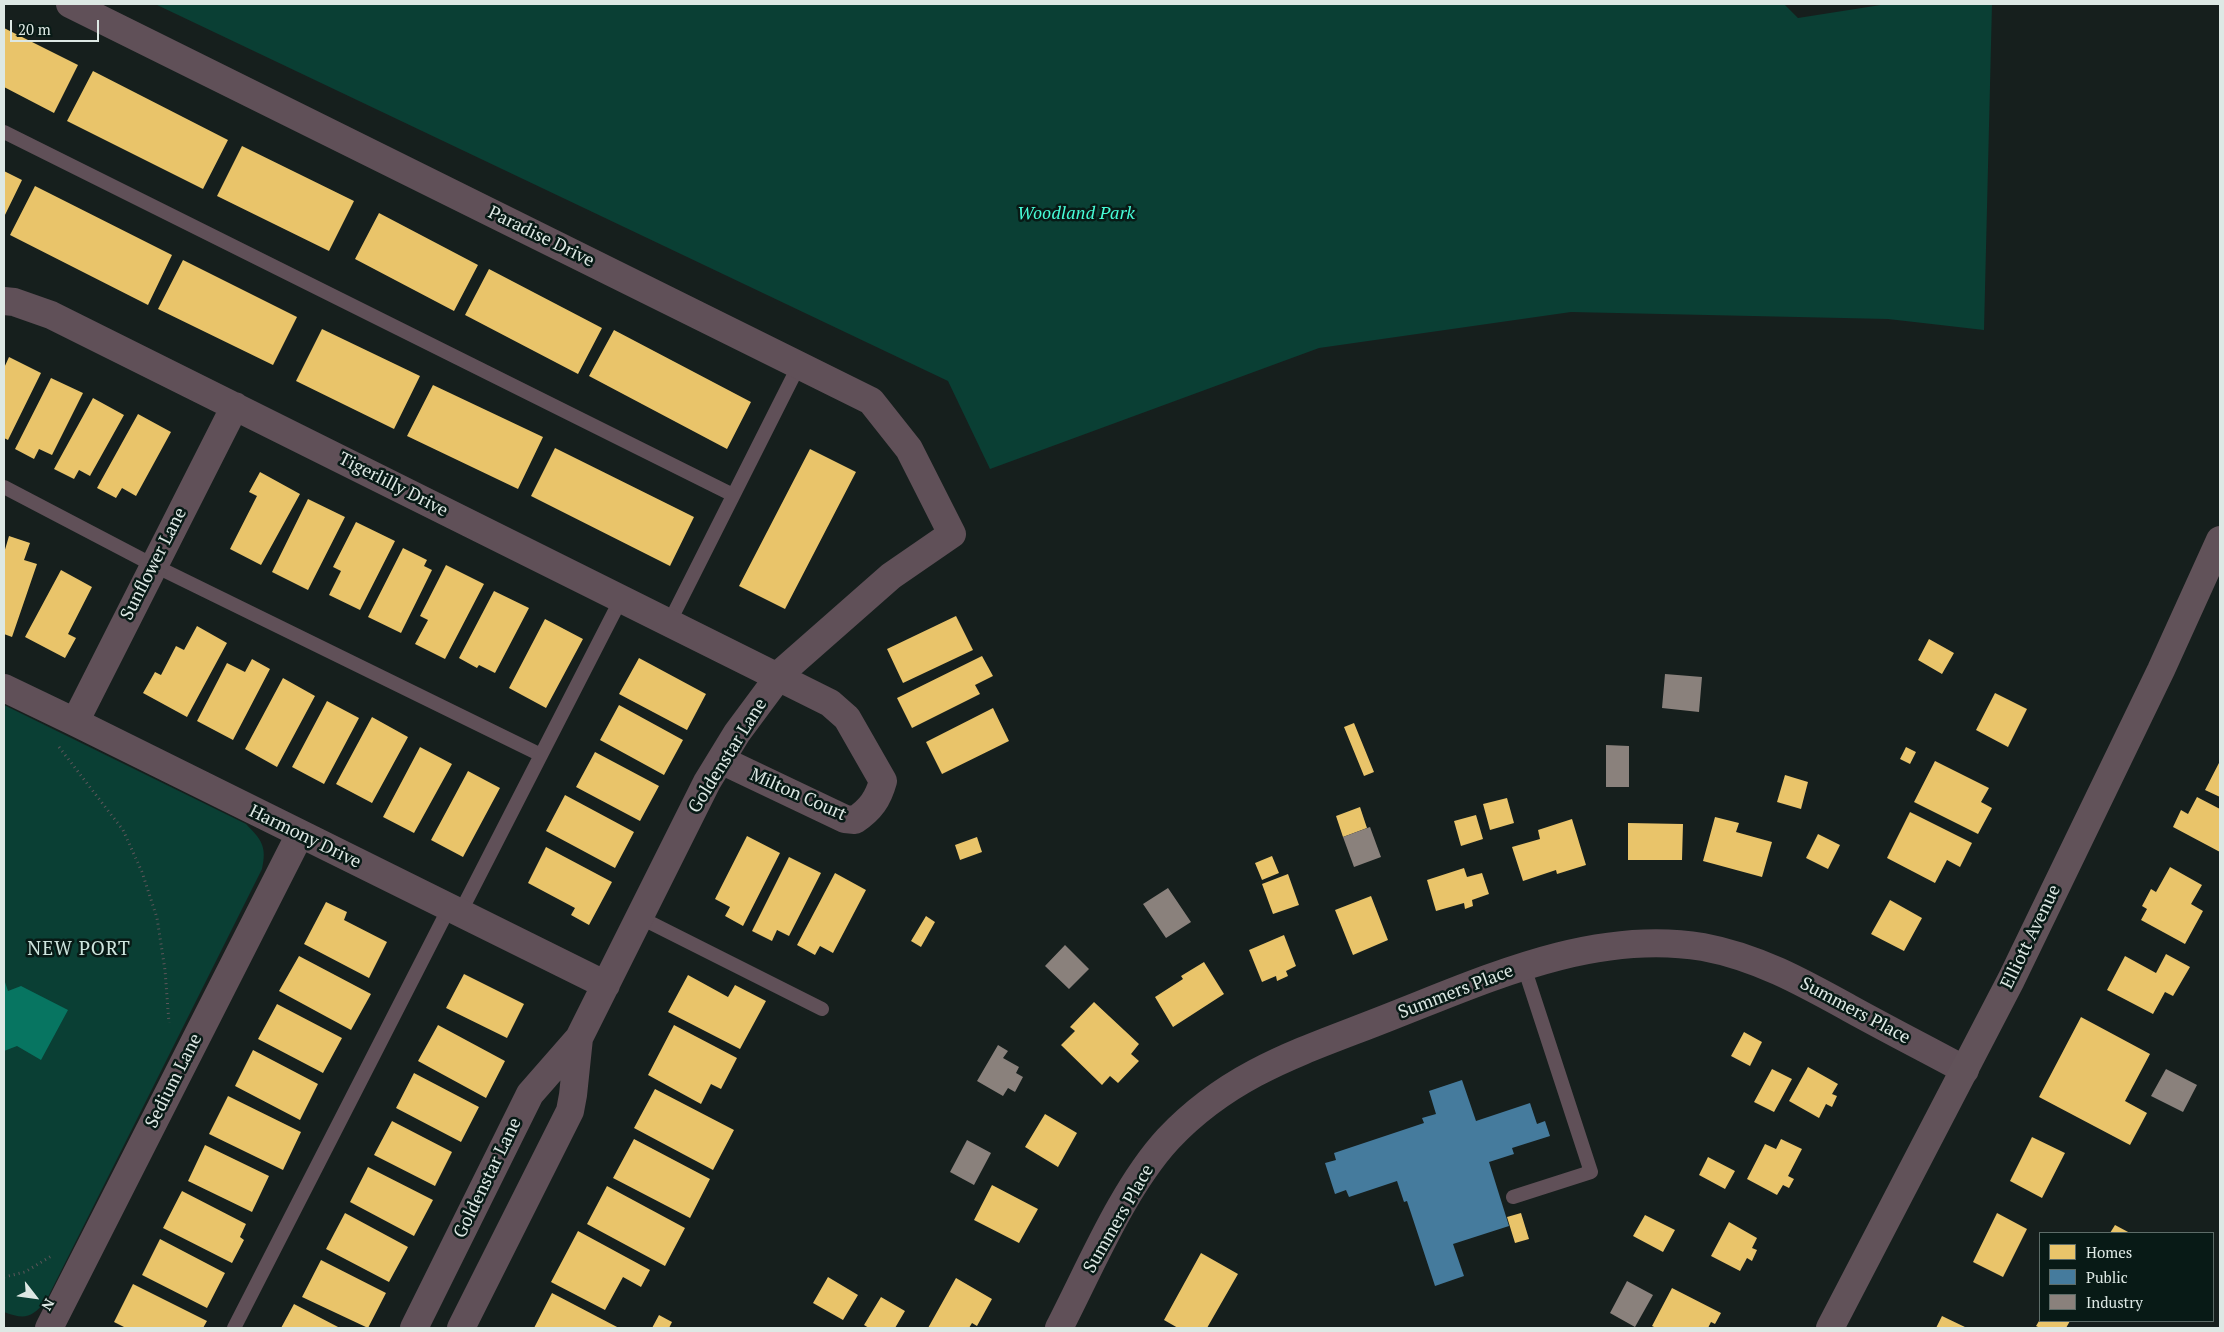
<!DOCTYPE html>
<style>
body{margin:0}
#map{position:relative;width:2224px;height:1332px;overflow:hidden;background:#161f1d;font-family:"PT Serif",serif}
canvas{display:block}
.frame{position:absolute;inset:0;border:5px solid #dde8e4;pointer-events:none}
.legend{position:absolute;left:2039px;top:1232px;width:175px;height:90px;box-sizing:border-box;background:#081a16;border:1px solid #5d6c68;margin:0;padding:6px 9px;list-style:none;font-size:15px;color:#dde8e4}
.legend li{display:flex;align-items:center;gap:10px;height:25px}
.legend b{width:25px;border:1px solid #5d6c68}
.north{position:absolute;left:10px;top:1272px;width:50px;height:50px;-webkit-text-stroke:4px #081a16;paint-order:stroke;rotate:120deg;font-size:14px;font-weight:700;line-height:20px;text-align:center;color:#dde8e4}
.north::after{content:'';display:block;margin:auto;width:18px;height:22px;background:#dde8e4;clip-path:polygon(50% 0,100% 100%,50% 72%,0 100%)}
.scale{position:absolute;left:10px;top:20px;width:89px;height:22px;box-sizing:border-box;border:2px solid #dde8e4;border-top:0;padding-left:6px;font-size:15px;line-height:18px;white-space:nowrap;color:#dde8e4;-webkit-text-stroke:4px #081a16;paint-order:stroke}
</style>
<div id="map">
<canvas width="2224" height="1332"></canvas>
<div class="frame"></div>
<ul class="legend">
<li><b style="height:14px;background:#e9c46a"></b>Homes</li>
<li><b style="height:14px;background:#457b9d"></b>Public</li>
<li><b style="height:14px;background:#8a817c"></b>Industry</li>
</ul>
<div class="north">N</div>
<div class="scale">20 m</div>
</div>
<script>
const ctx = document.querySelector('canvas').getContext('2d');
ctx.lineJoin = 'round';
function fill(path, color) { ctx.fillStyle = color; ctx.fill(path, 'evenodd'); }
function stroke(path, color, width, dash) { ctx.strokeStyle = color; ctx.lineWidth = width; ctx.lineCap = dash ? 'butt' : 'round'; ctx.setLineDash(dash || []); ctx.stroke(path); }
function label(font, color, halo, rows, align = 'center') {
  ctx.font = font + ' "PT Serif",serif'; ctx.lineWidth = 5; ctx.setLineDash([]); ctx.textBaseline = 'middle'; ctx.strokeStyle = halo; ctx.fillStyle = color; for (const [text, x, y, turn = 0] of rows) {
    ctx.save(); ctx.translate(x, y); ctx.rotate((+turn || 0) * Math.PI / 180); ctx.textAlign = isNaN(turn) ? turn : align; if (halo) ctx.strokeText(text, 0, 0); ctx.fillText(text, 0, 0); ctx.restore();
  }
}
const green = new Path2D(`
 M 155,4 L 1784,4 L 1798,18 L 1887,4 L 1992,4 L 1984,330 L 1888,319 L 1571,312 L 1319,348 L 990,469 L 948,381 Z
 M 4,705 L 246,824 C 262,840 267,847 262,869 L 46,1301 C 31,1318 25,1320 4,1312 Z`);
const water = new Path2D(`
 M 4,979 L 8,991 L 21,986 L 68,1010 L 41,1060 L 17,1046 L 4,1051 Z`);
const homes = new Path2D(`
 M 4,28 L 78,65 L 54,113 L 4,87 Z
 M 93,71 L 228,140 L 203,189 L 67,121 Z
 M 242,146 L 354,201 L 329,251 L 217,196 Z
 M 4,171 L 22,180 L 4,217 Z
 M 35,186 L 172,255 L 148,305 L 10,235 Z
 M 379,213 L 478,265 L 454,311 L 355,259 Z
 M 183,260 L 297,317 L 273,365 L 158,309 Z
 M 489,269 L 602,328 L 578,374 L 465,315 Z
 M 322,329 L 420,376 L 394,429 L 296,381 Z
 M 614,330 L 751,402 L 727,449 L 589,376 Z
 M 9,357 L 41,373 L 8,440 L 4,438 L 4,368 Z
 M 51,378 L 83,393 L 52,455 L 39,449 L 34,459 L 15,449 Z
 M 433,385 L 543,437 L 518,489 L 407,436 Z
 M 93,398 L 124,415 L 90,476 L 79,470 L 74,479 L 54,469 Z
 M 138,414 L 171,432 L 136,496 L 122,488 L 116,498 L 97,488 Z
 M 555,448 L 694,517 L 670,566 L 531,496 Z
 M 810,449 L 856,472 L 785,609 L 739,586 Z
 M 260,472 L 300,494 L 261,565 L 230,549 L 257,496 L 249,492 Z
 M 308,499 L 345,517 L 308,590 L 272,572 Z
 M 356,522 L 395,541 L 360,610 L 329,595 L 341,571 L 333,567 Z
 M 9,536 L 30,543 L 24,560 L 37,564 L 12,637 L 4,634 L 4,553 Z
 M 403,548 L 427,560 L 424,566 L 432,570 L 401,633 L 368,617 Z
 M 446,565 L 484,584 L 445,659 L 415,644 L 428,620 L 420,616 Z
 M 61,570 L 92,587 L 68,634 L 76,638 L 65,658 L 25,637 Z
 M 494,591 L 529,608 L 495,673 L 479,665 L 477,668 L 459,658 Z
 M 956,616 L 973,650 L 903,683 L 887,649 Z
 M 545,619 L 583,639 L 546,708 L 509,688 Z
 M 197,626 L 227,643 L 187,717 L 143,693 L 155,672 L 161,675 L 176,646 L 184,650 Z
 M 1929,639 L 1954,653 L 1942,674 L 1918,660 Z
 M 982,656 L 993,676 L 975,685 L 980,694 L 912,728 L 897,698 Z
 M 639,658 L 706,694 L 687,730 L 619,694 Z
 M 252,659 L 270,669 L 233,740 L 197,721 L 227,663 L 245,672 Z
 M 283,678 L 315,696 L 277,767 L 245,749 Z
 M 1995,693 L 2027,709 L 2008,747 L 1976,730 Z
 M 327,701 L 359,718 L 324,784 L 292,767 Z
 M 619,705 L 683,740 L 664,775 L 600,740 Z
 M 993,708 L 1009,741 L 942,774 L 926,742 Z
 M 372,717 L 408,737 L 372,803 L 336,784 Z
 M 1354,723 L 1374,772 L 1364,776 L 1344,727 Z
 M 420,747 L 452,764 L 414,833 L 383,817 Z
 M 1906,747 L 1916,752 L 1910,764 L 1900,759 Z
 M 595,752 L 659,786 L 640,821 L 576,787 Z
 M 1935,761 L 1989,788 L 1981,802 L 1992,808 L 1978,834 L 1914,802 Z
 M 2220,761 L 2220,797 L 2205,790 Z
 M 468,771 L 500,788 L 463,857 L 431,840 Z
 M 1785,775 L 1808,782 L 1801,809 L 1777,802 Z
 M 565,795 L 634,832 L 615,868 L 546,831 Z
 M 2197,797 L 2220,809 L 2220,852 L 2173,827 L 2181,810 L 2188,814 Z
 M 1507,798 L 1514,823 L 1490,830 L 1483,804 Z
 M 1360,807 L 1367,828 L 1343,837 L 1336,816 Z
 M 1910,812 L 1972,843 L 1960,867 L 1947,860 L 1935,883 L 1887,858 Z
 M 1476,815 L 1483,839 L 1461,846 L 1454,821 Z
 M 1715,817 L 1739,823 L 1736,832 L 1772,842 L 1762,877 L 1703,861 Z
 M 1572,819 L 1586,865 L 1557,874 L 1556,870 L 1523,881 L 1512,847 L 1540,839 L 1538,830 Z
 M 1628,823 L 1683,824 L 1682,860 L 1628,860 Z
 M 1818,834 L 1840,845 L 1828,869 L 1806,858 Z
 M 747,836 L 780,853 L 743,926 L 725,916 L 730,907 L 715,899 Z
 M 977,837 L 982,852 L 960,860 L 955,845 Z
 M 546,847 L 612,882 L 589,925 L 571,915 L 575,908 L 528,883 Z
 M 1272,856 L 1279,873 L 1262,880 L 1255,863 Z
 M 789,857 L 821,873 L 789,936 L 777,930 L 772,941 L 752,931 Z
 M 2170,867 L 2202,885 L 2191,904 L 2203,911 L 2185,944 L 2141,920 L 2147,909 L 2142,906 L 2151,889 L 2156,892 Z
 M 1464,868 L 1467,877 L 1482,873 L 1489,894 L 1472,900 L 1473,906 L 1465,909 L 1464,903 L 1436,911 L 1427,880 Z
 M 835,873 L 866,890 L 833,953 L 820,946 L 815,955 L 797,945 Z
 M 1288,874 L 1299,905 L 1273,914 L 1262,884 Z
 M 1371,896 L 1388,940 L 1353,955 L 1335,910 Z
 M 1890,900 L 1922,918 L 1904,951 L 1871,934 Z
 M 326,902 L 347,912 L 344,920 L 387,942 L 369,978 L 304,944 Z
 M 926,916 L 935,922 L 921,947 L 911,941 Z
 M 1284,935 L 1296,966 L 1286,971 L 1288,976 L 1277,981 L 1276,976 L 1262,982 L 1249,950 Z
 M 2166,954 L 2190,967 L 2173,996 L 2165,992 L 2153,1014 L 2107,990 L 2125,956 L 2156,973 Z
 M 299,956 L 371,994 L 351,1030 L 279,991 Z
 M 1204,962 L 1224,994 L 1173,1027 L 1155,997 L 1183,979 L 1181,976 Z
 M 464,974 L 524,1004 L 507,1038 L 446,1008 Z
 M 688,975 L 728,997 L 735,985 L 766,1001 L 740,1049 L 668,1012 Z
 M 1094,1002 L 1139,1044 L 1131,1054 L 1139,1061 L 1118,1083 L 1110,1076 L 1102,1085 L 1061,1045 L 1075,1031 L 1070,1027 Z
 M 277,1004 L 342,1038 L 323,1073 L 258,1039 Z
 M 2081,1017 L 2150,1054 L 2125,1101 L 2147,1113 L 2130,1145 L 2039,1097 Z
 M 438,1025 L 505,1061 L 486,1098 L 418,1061 Z
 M 674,1025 L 737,1058 L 721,1089 L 711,1084 L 701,1104 L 648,1075 Z
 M 1744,1032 L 1762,1042 L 1750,1066 L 1731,1056 Z
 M 253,1050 L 318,1084 L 300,1120 L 235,1086 Z
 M 1808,1067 L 1838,1084 L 1832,1094 L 1837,1096 L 1832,1107 L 1826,1104 L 1819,1118 L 1789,1101 Z
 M 1772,1069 L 1792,1079 L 1774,1112 L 1754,1102 Z
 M 414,1073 L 479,1107 L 461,1142 L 396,1108 Z
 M 655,1089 L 734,1130 L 713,1170 L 634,1128 Z
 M 228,1096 L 301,1132 L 283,1170 L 209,1134 Z
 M 1045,1114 L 1077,1133 L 1058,1167 L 1025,1147 Z
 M 392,1121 L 452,1152 L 435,1186 L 374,1155 Z
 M 2032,1137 L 2065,1153 L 2042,1198 L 2010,1181 Z
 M 634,1139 L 710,1179 L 690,1218 L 613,1178 Z
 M 1781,1139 L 1802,1149 L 1788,1176 L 1794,1179 L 1789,1188 L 1783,1185 L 1777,1195 L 1747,1179 L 1765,1144 L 1776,1149 Z
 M 205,1145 L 269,1176 L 252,1212 L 188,1181 Z
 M 1708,1157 L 1735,1171 L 1725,1189 L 1699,1175 Z
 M 368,1167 L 433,1200 L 414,1236 L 350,1202 Z
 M 992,1185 L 1038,1209 L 1019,1243 L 974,1220 Z
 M 607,1186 L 685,1228 L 665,1266 L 587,1224 Z
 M 182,1191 L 246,1224 L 240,1237 L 244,1240 L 232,1263 L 163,1228 Z
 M 345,1213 L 408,1247 L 389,1282 L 326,1249 Z
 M 1521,1213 L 1529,1239 L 1515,1243 L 1507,1217 Z
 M 1997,1213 L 2027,1229 L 2003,1277 L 1973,1262 Z
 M 1645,1215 L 1675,1230 L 1663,1252 L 1633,1236 Z
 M 1729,1222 L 1757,1238 L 1752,1248 L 1757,1250 L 1752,1261 L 1747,1258 L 1740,1271 L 1711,1256 Z
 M 2115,1225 L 2130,1233 L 2110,1233 Z
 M 578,1231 L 650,1270 L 641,1287 L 623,1277 L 605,1310 L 551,1282 Z
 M 160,1239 L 225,1273 L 207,1308 L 142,1275 Z
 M 1201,1253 L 1238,1274 L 1207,1328 L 1178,1328 L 1164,1320 Z
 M 321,1260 L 386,1293 L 368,1328 L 302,1297 Z
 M 828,1277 L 858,1295 L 843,1320 L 813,1303 Z
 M 956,1278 L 992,1299 L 977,1326 L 972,1323 L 969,1328 L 928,1328 Z
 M 133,1284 L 207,1321 L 203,1328 L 126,1328 L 114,1322 Z
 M 1672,1288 L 1721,1313 L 1715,1324 L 1711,1322 L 1708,1328 L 1656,1328 L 1652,1326 Z
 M 552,1293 L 619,1328 L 534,1328 Z
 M 881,1297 L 905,1311 L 895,1328 L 869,1328 L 864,1325 Z
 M 294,1304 L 340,1328 L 281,1328 Z
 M 659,1315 L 672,1322 L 669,1328 L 652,1328 Z
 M 1942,1316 L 1967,1328 L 1936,1328 Z
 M 2039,1321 L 2070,1321 L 2066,1328 L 2040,1328 L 2036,1326 Z`);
const public = new Path2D(`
 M 1462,1080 L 1476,1121 L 1530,1103 L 1537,1124 L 1545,1121 L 1550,1136 L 1512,1148 L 1514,1154 L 1489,1162 L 1509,1226 L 1453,1244 L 1464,1276 L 1435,1286 L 1407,1201 L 1404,1202 L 1397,1181 L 1349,1197 L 1346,1190 L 1335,1194 L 1325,1163 L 1336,1160 L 1334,1153 L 1424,1123 L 1422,1118 L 1436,1114 L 1429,1091 Z`);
const industry = new Path2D(`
 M 1665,674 L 1702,677 L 1699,712 L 1662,708 Z
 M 1606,745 L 1629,746 L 1629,787 L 1606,787 Z
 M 1370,827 L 1381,857 L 1354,867 L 1343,837 Z
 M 1168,888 L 1191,922 L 1166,938 L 1143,904 Z
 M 1065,945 L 1089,969 L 1069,989 L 1045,966 Z
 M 998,1045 L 1008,1051 L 1003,1058 L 1019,1067 L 1016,1073 L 1023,1077 L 1015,1092 L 1008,1088 L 1003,1096 L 977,1081 Z
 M 2166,1069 L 2197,1085 L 2183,1112 L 2151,1096 Z
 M 967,1140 L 991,1153 L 974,1185 L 950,1172 Z
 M 1627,1281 L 1653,1295 L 1635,1327 L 1610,1313 Z`);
const path = new Path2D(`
 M 59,747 L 123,830 L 142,872 L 157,918 L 165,970 L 169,1023
 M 4,1277 L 25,1272 L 53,1255`);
const lane = new Path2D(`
 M 4,132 L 733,495
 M 4,487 L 153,565 L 541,755
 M 669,623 L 799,365
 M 460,913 L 621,599
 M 639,917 L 822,1009
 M 1513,1197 L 1591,1172 L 1524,967
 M 234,1328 L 449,908`);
const street = new Path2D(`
 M 70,4 L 871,401 L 909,449 L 952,534 L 891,576 L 783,671 L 737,733 L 707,782 L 579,1038 L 530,1094 L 414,1328
 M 4,301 L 14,302 L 51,315 L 830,703 L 847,718 L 883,781 C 878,799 871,809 855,820 L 845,819 L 721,760
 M 4,688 L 75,722 L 606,985
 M 75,722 L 235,406
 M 49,1328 L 300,834
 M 461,1328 L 570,1111 L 573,1095 L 579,1038
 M 1059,1328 C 1090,1268 1123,1188 1168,1139 C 1233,1070 1307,1050 1392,1016 C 1489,978 1595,929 1703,947 C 1757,957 1802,982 1849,1008 C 1887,1029 1926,1049 1965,1070`);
const secondary = new Path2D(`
 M 1830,1328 L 2011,980 L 2161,670 L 2220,540`);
const parkNames = [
 ["Woodland Park",1076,214]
];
const streetNames = [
 ["Paradise Drive",541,237,26],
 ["Tigerlilly Drive",393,485,27],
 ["Sunflower Lane",154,564,-63],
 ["Goldenstar Lane",728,756,-58],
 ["Milton Court",798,795,24],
 ["Harmony Drive",305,837,26],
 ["Elliott Avenue",2031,937,-64],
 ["Summers Place",1456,992,-21],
 ["Summers Place",1855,1011,28],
 ["Sedium Lane",174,1081,-63],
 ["Goldenstar Lane",488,1178,-64],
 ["Summers Place",1119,1219,-60]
];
const neighbourhoodNames = [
 ["NEW PORT",79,950]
];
fill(green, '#0a3f34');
fill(water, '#077561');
fill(homes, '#e9c46a');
fill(public, '#457b9d');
fill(industry, '#8a817c');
stroke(path, '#5d565a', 3, [1, 4]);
stroke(lane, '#605058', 14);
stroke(street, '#605058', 28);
stroke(secondary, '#615259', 28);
label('italic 18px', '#47fcd7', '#081a16', parkNames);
label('18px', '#dde8e4', '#081a16', streetNames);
ctx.letterSpacing = '1px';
label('19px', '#cee5de', '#081a16', neighbourhoodNames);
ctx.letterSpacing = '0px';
</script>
